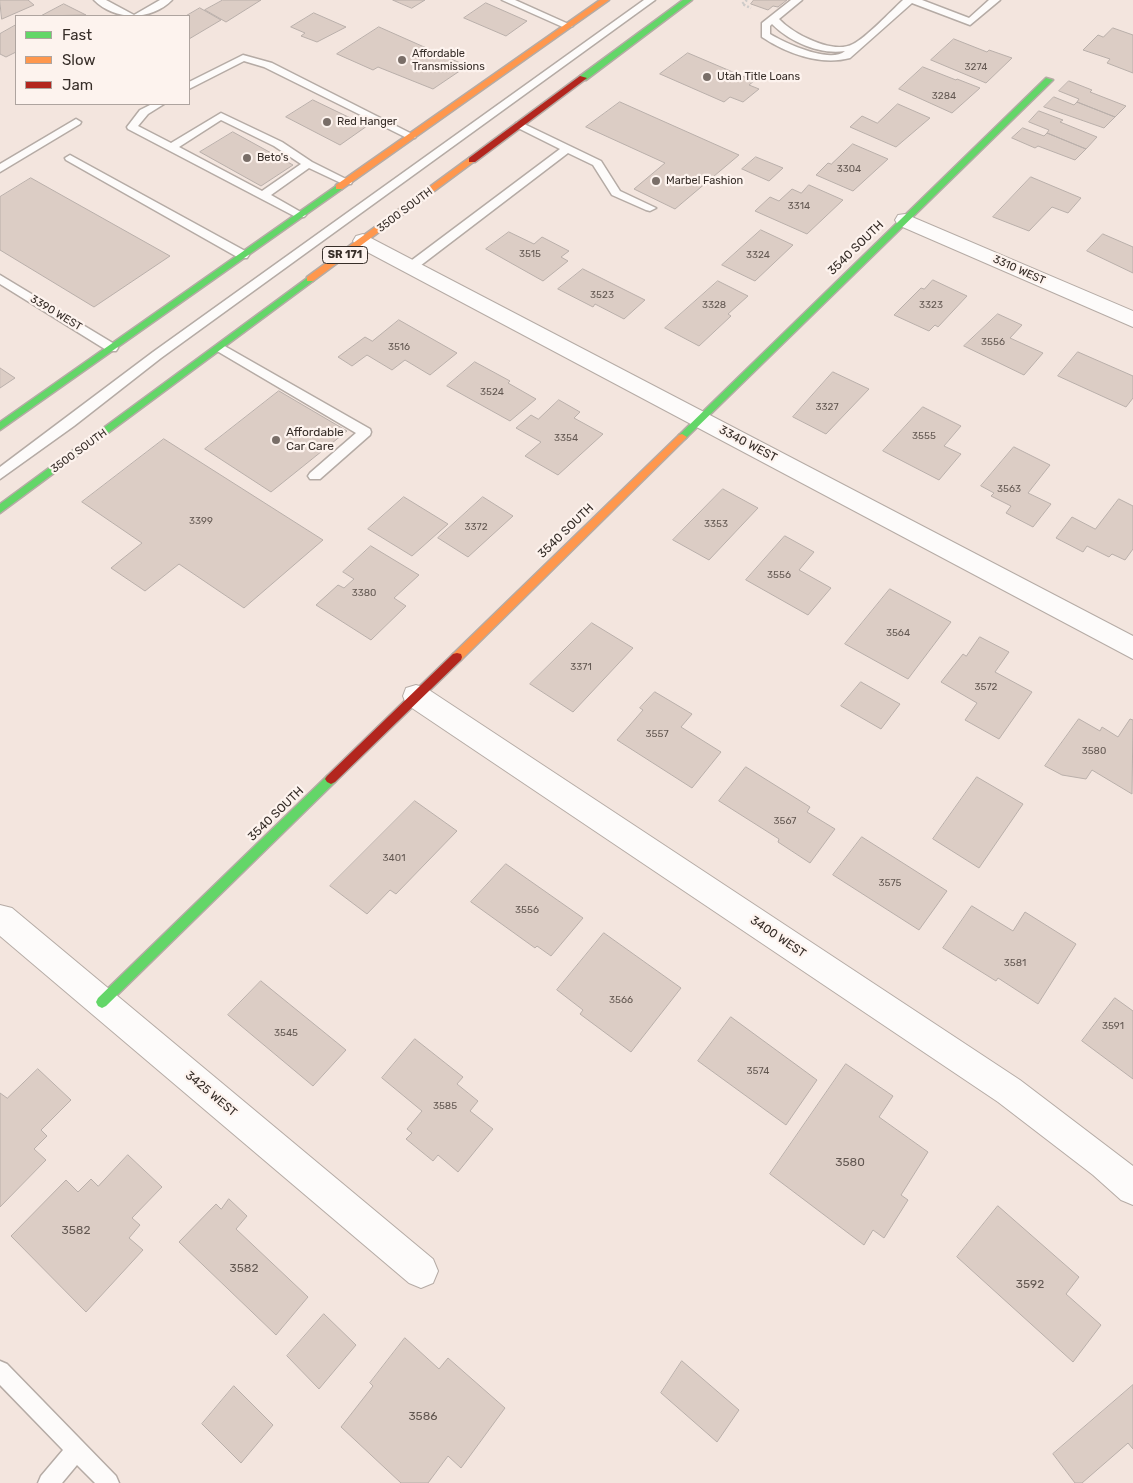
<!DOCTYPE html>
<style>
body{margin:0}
#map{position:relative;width:1133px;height:1483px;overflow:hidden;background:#f3e5de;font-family:Rubik,sans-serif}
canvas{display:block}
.legend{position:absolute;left:15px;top:15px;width:175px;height:90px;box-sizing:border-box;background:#fdf3ee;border:1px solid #aea49f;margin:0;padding:6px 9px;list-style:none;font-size:15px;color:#372e29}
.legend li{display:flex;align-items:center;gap:10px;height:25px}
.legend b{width:25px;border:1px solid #aea49f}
</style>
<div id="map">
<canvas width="1133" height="1483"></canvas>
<ul class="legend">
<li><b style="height:6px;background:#63d668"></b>Fast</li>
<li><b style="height:6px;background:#ff974d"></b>Slow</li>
<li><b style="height:6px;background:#b3261e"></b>Jam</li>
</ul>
</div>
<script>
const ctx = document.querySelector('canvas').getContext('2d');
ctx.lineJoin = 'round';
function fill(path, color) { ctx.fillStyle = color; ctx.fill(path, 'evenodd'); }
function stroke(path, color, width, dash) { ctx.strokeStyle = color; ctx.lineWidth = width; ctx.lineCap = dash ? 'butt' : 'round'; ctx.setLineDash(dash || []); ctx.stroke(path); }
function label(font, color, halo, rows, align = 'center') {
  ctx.font = font + ' Rubik,sans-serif'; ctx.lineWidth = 4.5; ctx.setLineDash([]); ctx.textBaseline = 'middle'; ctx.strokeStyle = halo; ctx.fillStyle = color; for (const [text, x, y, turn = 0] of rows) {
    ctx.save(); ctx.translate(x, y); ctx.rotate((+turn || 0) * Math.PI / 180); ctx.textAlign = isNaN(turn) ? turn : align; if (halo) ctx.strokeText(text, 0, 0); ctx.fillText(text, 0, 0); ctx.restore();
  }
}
const building = new Path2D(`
 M 0,0 L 28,0 L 34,5 L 2,19 Z
 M 223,0 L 261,0 L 226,22 L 205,10 Z
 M 393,0 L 425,0 L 412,8 Z
 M 754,0 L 787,0 L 778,7 L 773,6 L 768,10 L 751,4 Z
 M 486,3 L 527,21 L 506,36 L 464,18 Z
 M 64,4 L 86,15 L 41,16 Z
 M 200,8 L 221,20 L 189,39 L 189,16 L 186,16 Z
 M 314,13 L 346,27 L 317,42 L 301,36 L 305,33 L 291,27 Z
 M 16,25 L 16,52 L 6,57 L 0,54 L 0,34 Z
 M 379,27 L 467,66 L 433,89 L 378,67 L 373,70 L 337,54 Z
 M 1113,28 L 1133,35 L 1133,73 L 1107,63 L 1110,59 L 1083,50 L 1098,35 L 1103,37 Z
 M 954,39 L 987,52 L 989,50 L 1012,58 L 986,83 L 931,60 Z
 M 688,53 L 754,81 L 749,85 L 759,89 L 743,102 L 730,97 L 724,102 L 660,74 Z
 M 923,67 L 956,80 L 957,79 L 980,88 L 952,113 L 899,89 Z
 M 1069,81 L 1092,90 L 1090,92 L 1126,106 L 1115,117 L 1077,102 L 1079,99 L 1059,91 Z
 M 1054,97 L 1074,105 L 1077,102 L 1115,117 L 1104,128 L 1044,107 Z
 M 313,100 L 367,126 L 340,145 L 286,117 Z
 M 620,102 L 739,155 L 675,209 L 634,189 L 665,163 L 586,127 Z
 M 898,104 L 930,118 L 896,147 L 850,127 L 862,116 L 877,123 Z
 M 1039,111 L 1063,120 L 1060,122 L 1097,137 L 1086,149 L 1047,133 L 1049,130 L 1029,122 Z
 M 1023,128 L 1044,136 L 1047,133 L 1086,149 L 1075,160 L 1038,146 L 1035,148 L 1012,138 Z
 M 233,132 L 293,165 L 261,186 L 200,152 Z
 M 853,144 L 888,159 L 853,191 L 816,175 L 828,163 L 831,164 Z
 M 756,157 L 783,168 L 769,181 L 742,169 Z
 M 1031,177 L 1081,198 L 1068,213 L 1052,207 L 1029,231 L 993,217 Z
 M 31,178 L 170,256 L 94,307 L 0,250 L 0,197 Z
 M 809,185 L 843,200 L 807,234 L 755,211 L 770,197 L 779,201 L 792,189 L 801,193 Z
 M 761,230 L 793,245 L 755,281 L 722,265 Z
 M 509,232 L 534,244 L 542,237 L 569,251 L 561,257 L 568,261 L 543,281 L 486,249 Z
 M 1103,234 L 1133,247 L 1133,273 L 1087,251 Z
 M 583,269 L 645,300 L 624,319 L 595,304 L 593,307 L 558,289 Z
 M 933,280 L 967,296 L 938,327 L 935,325 L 929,331 L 894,315 L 921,288 L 924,289 Z
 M 718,281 L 748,296 L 728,314 L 731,316 L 699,346 L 665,328 Z
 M 998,314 L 1022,325 L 1010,338 L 1043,353 L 1024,375 L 964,346 Z
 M 399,320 L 457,353 L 430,375 L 405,360 L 392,370 L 367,355 L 352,366 L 338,357 L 365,337 L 372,341 Z
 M 1078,352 L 1133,376 L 1133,398 L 1126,407 L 1058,376 Z
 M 475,362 L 510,381 L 508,383 L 536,399 L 510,421 L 447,386 Z
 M 0,368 L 15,378 L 0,388 Z
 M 833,372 L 869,389 L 826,434 L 793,417 Z
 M 279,391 L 347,431 L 271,492 L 205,449 Z
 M 559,400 L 580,412 L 574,418 L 603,434 L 558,475 L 525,456 L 541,442 L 516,428 L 531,415 L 538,419 Z
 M 923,407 L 961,426 L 944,446 L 961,454 L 939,480 L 883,451 Z
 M 164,439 L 323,540 L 244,608 L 179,564 L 145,591 L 111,568 L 142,543 L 82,502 Z
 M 1014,447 L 1050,465 L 1028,493 L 1051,504 L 1033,527 L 1006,513 L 1011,506 L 991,496 L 994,493 L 981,486 Z
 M 723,489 L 758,508 L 709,560 L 673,540 Z
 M 404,497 L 448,524 L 412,556 L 368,529 Z
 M 483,497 L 513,516 L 468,557 L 438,538 Z
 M 1119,499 L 1133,506 L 1133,549 L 1125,560 L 1112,554 L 1109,557 L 1087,546 L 1083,552 L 1056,538 L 1072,517 L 1095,529 Z
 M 785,536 L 814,552 L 799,570 L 831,588 L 808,615 L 746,580 Z
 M 371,546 L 419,575 L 394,598 L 406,606 L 371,640 L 316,605 L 338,585 L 344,588 L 354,579 L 343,572 Z
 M 890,589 L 951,622 L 908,679 L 845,644 Z
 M 592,623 L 633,648 L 573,712 L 530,684 Z
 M 980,637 L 1009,652 L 995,672 L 1032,692 L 999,739 L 965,720 L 977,703 L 941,682 L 963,654 L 966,656 Z
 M 861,682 L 900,704 L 881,729 L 841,706 Z
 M 655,692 L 692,714 L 681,727 L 721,752 L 692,788 L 617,740 L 643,710 L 640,708 Z
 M 1079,719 L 1100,731 L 1102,727 L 1118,737 L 1130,719 L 1133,720 L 1132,794 L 1092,770 L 1086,779 L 1062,775 L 1045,766 Z
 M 746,767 L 810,807 L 807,812 L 835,829 L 810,863 L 778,842 L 779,839 L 719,801 Z
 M 977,777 L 1023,804 L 979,868 L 933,839 Z
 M 415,801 L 457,831 L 396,894 L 390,890 L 367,914 L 330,886 Z
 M 862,837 L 947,891 L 919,930 L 833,875 Z
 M 506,864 L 583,918 L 551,956 L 537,946 L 535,948 L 471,902 Z
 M 972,906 L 1013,931 L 1025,912 L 1076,944 L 1038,1004 L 998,978 L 996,981 L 943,948 Z
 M 604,933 L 681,988 L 631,1052 L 580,1014 L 583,1010 L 557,990 Z
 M 261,981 L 346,1050 L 313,1086 L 228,1015 Z
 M 1115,998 L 1133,1011 L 1133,1079 L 1082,1041 Z
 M 731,1017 L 817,1080 L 786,1125 L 698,1061 Z
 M 415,1039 L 463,1077 L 457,1084 L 478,1101 L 470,1111 L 493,1129 L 458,1172 L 438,1155 L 433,1161 L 406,1139 L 412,1133 L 407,1129 L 422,1111 L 382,1078 Z
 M 846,1064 L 893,1096 L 879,1117 L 928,1152 L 901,1195 L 908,1200 L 884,1238 L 873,1230 L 864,1245 L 770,1174 Z
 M 38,1069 L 71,1100 L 41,1130 L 47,1136 L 34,1149 L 46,1160 L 0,1207 L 0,1093 L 7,1098 Z
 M 128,1155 L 162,1187 L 132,1218 L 140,1225 L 129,1238 L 143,1250 L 86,1312 L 11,1236 L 66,1180 L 78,1192 L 91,1179 L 98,1186 Z
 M 229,1199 L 247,1216 L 236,1229 L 308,1297 L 276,1335 L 179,1242 L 216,1204 L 221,1209 Z
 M 998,1206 L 1079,1277 L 1066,1294 L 1101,1325 L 1073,1362 L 957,1257 Z
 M 324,1314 L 356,1345 L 319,1389 L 287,1356 Z
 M 405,1338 L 439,1369 L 448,1358 L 505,1408 L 461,1468 L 448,1456 L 428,1483 L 401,1483 L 341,1427 L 373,1386 L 370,1383 Z
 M 682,1361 L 739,1410 L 717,1442 L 661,1393 Z
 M 1133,1385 L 1133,1449 L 1128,1443 L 1082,1483 L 1075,1483 L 1053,1454 Z
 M 234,1386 L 273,1425 L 241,1463 L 202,1424 Z`);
const path = new Path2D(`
 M 747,0 L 742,4 L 751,8`);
const lane = new Path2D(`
 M 94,0 L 106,0 L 134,15 L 160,0 L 172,0 C 151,21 115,21 94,0 Z
 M 502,0 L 515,0 L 573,26 L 565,28 Z
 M 644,0 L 655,0 L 161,358 L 74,426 L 0,479 L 0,467 L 153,352 Z
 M 791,0 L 802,0 L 779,19 C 793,34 833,55 853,44 C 866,38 891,11 903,0 L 922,0 L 969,18 L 989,0 L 1000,0 L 970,25 L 912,3 L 850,58 C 820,66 786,53 762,37 L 762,23 ZM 772,24 C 790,42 820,55 845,51 C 830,64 785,43 770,34 L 770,26 Z
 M 243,55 L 272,63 L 416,136 L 415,138 L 407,138 L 264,67 L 244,61 L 189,89 L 189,82 Z
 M 152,104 L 164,104 L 148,114 L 138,126 L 171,143 L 221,113 L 282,142 L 312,162 L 352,182 L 351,184 L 343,184 L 309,168 L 271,195 L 306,215 L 304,217 L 296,217 L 128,129 L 127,127 L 140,110 ZM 221,120 L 274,146 L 301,164 L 262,191 L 179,147 Z
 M 76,119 L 81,122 L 80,124 L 0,172 L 0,164 Z
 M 520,122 L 601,161 L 620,191 L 656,208 L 650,211 L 646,210 L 612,195 L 593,165 L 568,153 L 416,269 L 408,269 L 408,263 L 560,149 L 516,127 L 516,123 Z
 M 70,155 L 247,252 L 249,255 L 247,258 L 239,258 L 66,160 L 65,158 Z
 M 0,275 L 116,345 L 118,348 L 116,351 L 108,351 L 0,284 Z
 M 221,344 L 370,429 L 371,432 L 370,435 L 320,479 L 310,479 L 308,476 L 310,473 L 356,433 L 217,351 L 215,348 L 217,345 Z
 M 0,1361 L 7,1364 L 116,1476 L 119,1483 L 95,1483 L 77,1465 L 62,1483 L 38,1483 L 41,1476 L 63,1450 L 0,1385 Z`);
const street = new Path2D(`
 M 905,214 L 1133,311 L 1133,327 L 898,225 L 895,220 L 898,215 Z
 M 363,234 L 1133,636 L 1133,659 L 356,246 L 353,241 L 356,236 Z
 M 416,685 L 426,688 L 1020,1080 L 1133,1166 L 1133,1205 L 1121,1200 L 1093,1175 L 998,1102 L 406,704 L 403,696 L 406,688 Z
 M 0,905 L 12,908 L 433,1259 L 438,1271 L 433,1283 L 421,1288 L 409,1283 L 0,936 Z`);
const fast = new Path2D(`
 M 683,0 L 692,0 L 586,80 L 580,80 L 580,76 Z
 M 1046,78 L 1053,80 L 685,439 L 679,439 L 679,435 Z
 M 339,184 L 342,185 L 342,189 L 0,430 L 0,422 Z
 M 310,276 L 314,279 L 313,281 L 0,513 L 0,504 Z
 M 331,774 L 335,776 L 337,779 L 335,782 L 106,1006 L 102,1008 L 98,1006 L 96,1002 L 98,998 L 327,776 Z`);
const slow = new Path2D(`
 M 600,0 L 609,0 L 342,189 L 336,189 L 336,185 Z
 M 469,158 L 476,160 L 313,281 L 307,281 L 307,277 Z
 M 682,434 L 687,437 L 685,439 L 461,660 L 453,660 L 452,657 L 453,654 L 679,435 Z`);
const jam = new Path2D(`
 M 580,76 L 587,78 L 475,162 L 469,162 L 469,158 Z
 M 457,653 L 461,654 L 462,657 L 461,660 L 335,782 L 331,784 L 327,782 L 325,779 L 327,776 L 453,654 Z`);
const markers = [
 [402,60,5,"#796e68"],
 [707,77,5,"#796e68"],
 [327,122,5,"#796e68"],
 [247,158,5,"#796e68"],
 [656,181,5,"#796e68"],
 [276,440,5,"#796e68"]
];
const numberNames = [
 ["3274",976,67],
 ["3284",944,96],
 ["3304",849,169],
 ["3314",799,206],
 ["3515",530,254],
 ["3324",758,255],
 ["3523",602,295],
 ["3328",714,305],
 ["3323",931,305],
 ["3556",993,342],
 ["3516",399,347],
 ["3524",492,392],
 ["3327",827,407],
 ["3555",924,436],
 ["3354",566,438],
 ["3563",1009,489],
 ["3399",201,521],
 ["3353",716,524],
 ["3372",476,527],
 ["3556",779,575],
 ["3380",364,593],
 ["3564",898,633],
 ["3371",581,667],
 ["3572",986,687],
 ["3557",657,734],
 ["3580",1094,751],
 ["3567",785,821],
 ["3401",394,858],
 ["3575",890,883],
 ["3556",527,910],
 ["3581",1015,963],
 ["3566",621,1000],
 ["3591",1113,1026],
 ["3545",286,1033],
 ["3574",758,1071],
 ["3585",445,1106]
];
const farPoinames = [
 ["Affordable",412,54],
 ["Transmissions",412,67],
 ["Utah Title Loans",717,77],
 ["Red Hanger",337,122],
 ["Beto's",257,158],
 ["Marbel Fashion",666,181]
];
const farStreetnames = [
 ["3500 SOUTH",405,210,-37],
 ["3310 WEST",1019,270,24],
 ["3390 WEST",56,313,31],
 ["3500 SOUTH",79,451,-36]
];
const shields = [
 [345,255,45]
];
const shieldNames = [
 ["SR 171",345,255]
];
const streetNames = [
 ["3540 SOUTH",856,248,-44],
 ["3340 WEST",748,444,28],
 ["3540 SOUTH",566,531,-44],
 ["3540 SOUTH",276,814,-44],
 ["3400 WEST",778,937,34],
 ["3425 WEST",211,1094,40]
];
const poiNames = [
 ["Affordable",286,433],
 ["Car Care",286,447]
];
const nearNumbernames = [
 ["3580",850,1163],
 ["3582",76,1231],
 ["3582",244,1269],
 ["3592",1030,1285],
 ["3586",423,1417]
];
fill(building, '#dccdc5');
stroke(building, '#b9afaa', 1);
stroke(lane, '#b5aba5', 3);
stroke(street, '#b5aba5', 2);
stroke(fast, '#b5aba5', 3);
stroke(slow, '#b5aba5', 3);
stroke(jam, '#b5aba5', 3);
stroke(path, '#cecbc9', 2.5, [2, 2]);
fill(lane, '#fdfbfa');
fill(street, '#fdfbfa');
fill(fast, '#63d668');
fill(slow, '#ff974d');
fill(jam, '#b3261e');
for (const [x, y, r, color] of markers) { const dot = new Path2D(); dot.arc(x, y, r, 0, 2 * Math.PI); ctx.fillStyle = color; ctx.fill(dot); stroke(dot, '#fdf3ee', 2); }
label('10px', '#635852', null, numberNames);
label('11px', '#372e29', '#fdf3ee', farPoinames, 'left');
label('11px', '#372e29', '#fdf3ee', farStreetnames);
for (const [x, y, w] of shields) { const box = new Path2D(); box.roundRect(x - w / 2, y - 8.5, w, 17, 4); ctx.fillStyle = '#fdf3ee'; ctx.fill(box); stroke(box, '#372e29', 1); }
label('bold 11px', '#372e29', null, shieldNames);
label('12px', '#372e29', '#fdf3ee', streetNames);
label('12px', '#372e29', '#fdf3ee', poiNames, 'left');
label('12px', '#635852', null, nearNumbernames);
</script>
